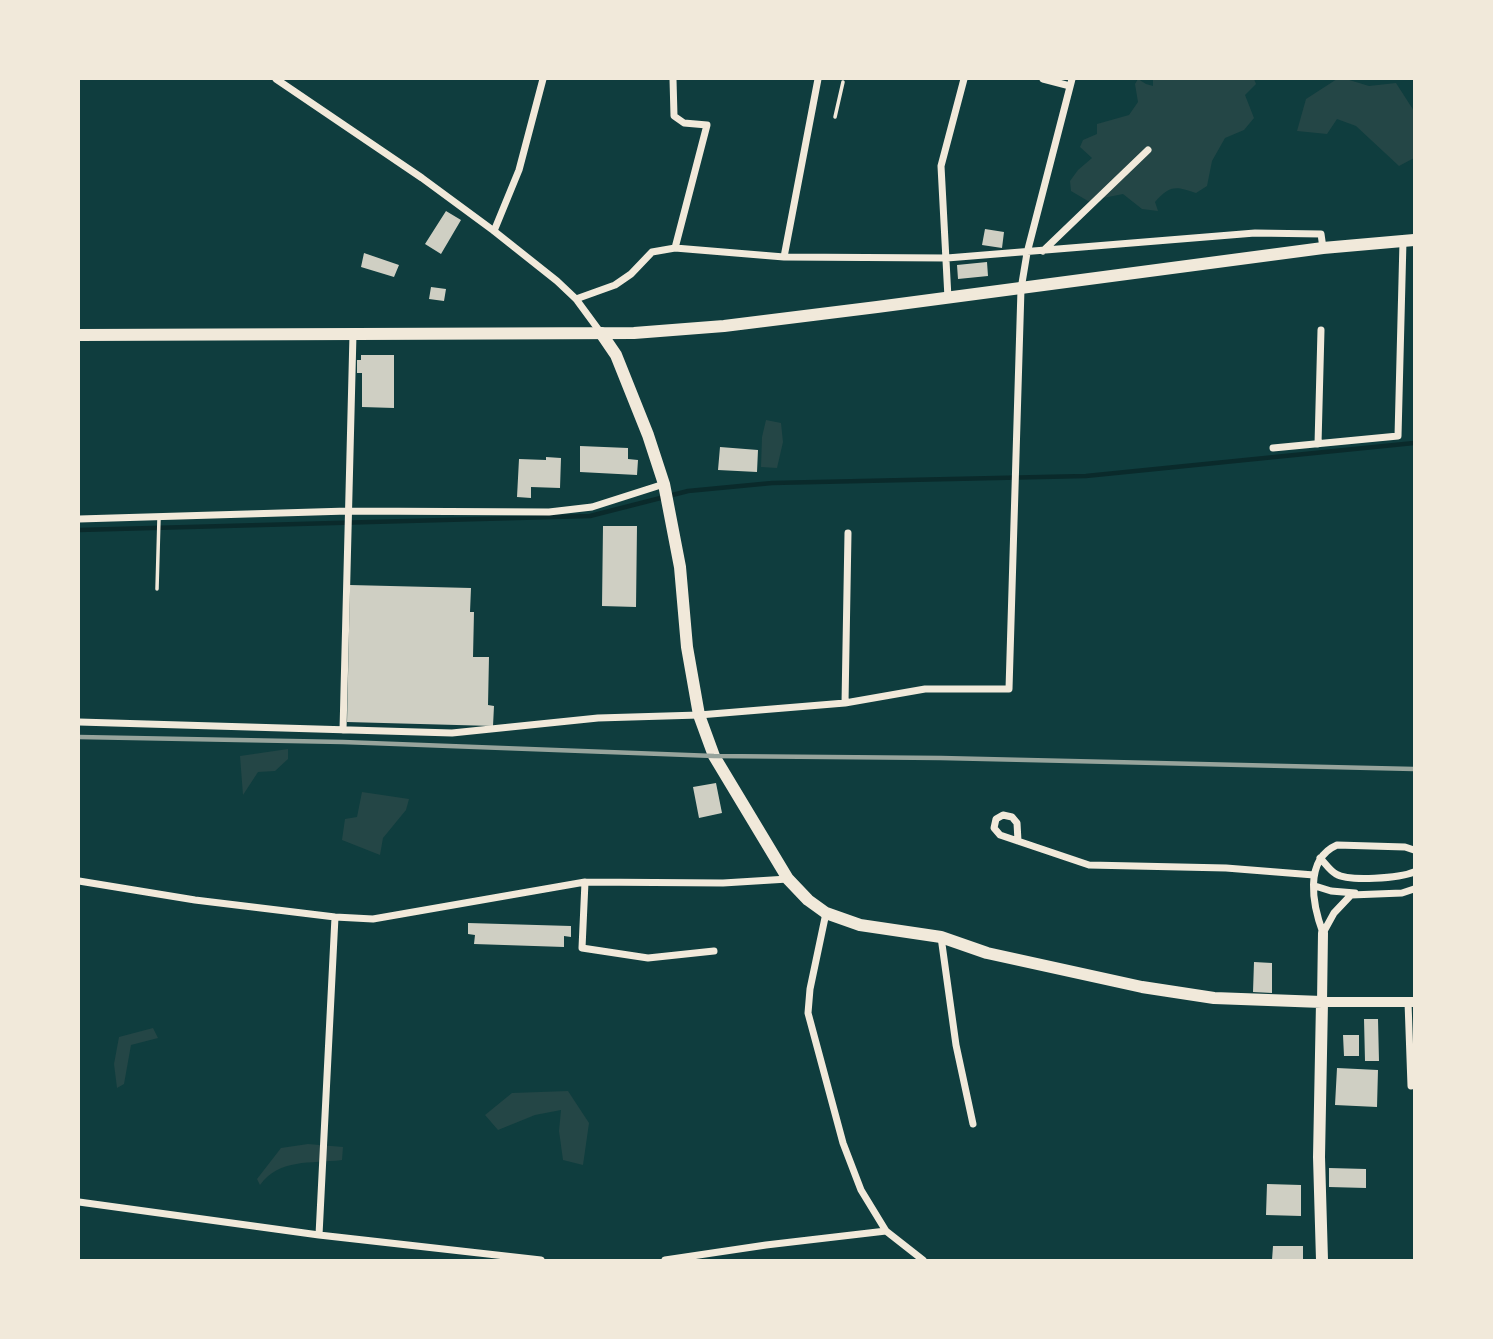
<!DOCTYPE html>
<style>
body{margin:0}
#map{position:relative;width:1493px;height:1339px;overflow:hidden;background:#0f3d3e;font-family:Cabin,sans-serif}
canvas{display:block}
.frame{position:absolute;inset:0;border:80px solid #f1e9da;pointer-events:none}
</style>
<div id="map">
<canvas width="1493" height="1339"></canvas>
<div class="frame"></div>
</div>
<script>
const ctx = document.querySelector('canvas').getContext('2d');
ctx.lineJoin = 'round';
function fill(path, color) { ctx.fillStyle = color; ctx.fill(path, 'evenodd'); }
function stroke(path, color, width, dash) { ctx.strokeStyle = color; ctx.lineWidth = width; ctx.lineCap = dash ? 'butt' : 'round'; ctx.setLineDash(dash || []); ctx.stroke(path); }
const green = new Path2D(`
 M 1138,79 L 1146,84 L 1153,86 L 1153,79 L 1254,79 L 1256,84 L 1245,95 L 1254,118 L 1244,130 L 1225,138 L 1212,161 L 1207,186 L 1196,193 C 1175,186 1170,185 1155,202 L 1158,211 L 1142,209 L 1123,194 L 1088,201 L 1071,191 L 1070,181 L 1078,170 L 1092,158 L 1080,147 L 1083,140 L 1097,134 L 1097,124 L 1129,115 L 1138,102 L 1135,84 Z
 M 1337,79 L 1346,79 L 1369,86 L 1396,83 L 1414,111 L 1414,158 L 1399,166 L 1356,126 L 1337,119 L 1327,134 L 1297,131 L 1306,99 Z
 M 766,420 L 781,423 L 783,442 L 777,468 L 761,467 L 762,437 Z
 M 288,749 L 288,759 L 275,771 L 258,772 L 243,795 L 240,756 Z
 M 362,792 L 409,799 L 406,810 L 383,838 L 380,855 L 342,840 L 345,819 L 357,817 Z
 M 153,1028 L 158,1038 L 131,1045 L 124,1084 L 117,1088 L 114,1064 L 119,1037 Z
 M 568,1091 L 589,1123 L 583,1165 L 563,1160 L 559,1131 L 561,1110 L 535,1115 L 498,1130 L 485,1115 L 512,1093 Z
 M 308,1144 L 343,1147 L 342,1160 C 310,1164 280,1158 260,1185 L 257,1179 L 281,1148 Z`);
const stream = new Path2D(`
 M 79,530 L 590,516 L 688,491 L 772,483 L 1086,476 L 1414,443`);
const building = new Path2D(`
 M 446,211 L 461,220 L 441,254 L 425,244 Z
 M 985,229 L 1004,232 L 1002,248 L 982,245 Z
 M 364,253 L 399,265 L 394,277 L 361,267 Z
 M 987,262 L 988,276 L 958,279 L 957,265 Z
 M 431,287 L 446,289 L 444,301 L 429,299 Z
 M 361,355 L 394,355 L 394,408 L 362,407 L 362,373 L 357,373 L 357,360 L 361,360 Z
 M 580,446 L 628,448 L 628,459 L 638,460 L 637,475 L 580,472 Z
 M 720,447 L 758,450 L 757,472 L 718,470 Z
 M 546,457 L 561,458 L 560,488 L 531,487 L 531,498 L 517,497 L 519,459 L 546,460 Z
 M 603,526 L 637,526 L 636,607 L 602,606 Z
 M 350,585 L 471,588 L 470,612 L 474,612 L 473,657 L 489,657 L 488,705 L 494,706 L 493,726 L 347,722 Z
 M 716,783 L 722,813 L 699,818 L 693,787 Z
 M 468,923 L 571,926 L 571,937 L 564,936 L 564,947 L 474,944 L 475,935 L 468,934 Z
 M 1254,962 L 1272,963 L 1272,993 L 1253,992 Z
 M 1364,1019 L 1378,1019 L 1379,1061 L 1365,1061 Z
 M 1343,1035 L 1359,1035 L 1359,1056 L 1344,1056 Z
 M 1337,1068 L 1378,1070 L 1377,1107 L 1335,1105 Z
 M 1329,1168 L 1366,1169 L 1366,1188 L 1329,1187 Z
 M 1267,1184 L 1301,1185 L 1301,1216 L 1266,1215 Z
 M 1273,1246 L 1303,1246 L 1303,1260 L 1272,1260 Z`);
const service = new Path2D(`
 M 835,117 L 843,82
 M 157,589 L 159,518`);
const minor = new Path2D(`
 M 276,79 L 422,178 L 494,231 L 557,281 L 576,299 L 601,333
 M 673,79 L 674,116 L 684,123 L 707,125 L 675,248
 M 1043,79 L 1070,86
 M 494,231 L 519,170 L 543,79
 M 1043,251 L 1148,150
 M 784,257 L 818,79
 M 948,298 L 941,166 L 964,79
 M 576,299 L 615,285 L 631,274 L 652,252 L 675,248 L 784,257 L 947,258 L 1255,233 L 1321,234 L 1323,248
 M 1318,444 L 1321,330
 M 1273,448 L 1398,436 L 1403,241
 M 79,519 L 348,511 L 549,512 L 592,507 L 664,484
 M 845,703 L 848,533
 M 79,722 L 452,733 L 598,718 L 699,715 L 845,703 L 925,689 L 1009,689 L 1021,289 L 1027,253 L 1072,79
 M 343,730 L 353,334
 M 1018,841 L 1017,823 L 1012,817 L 1003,815 L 996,819 L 994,828 L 1000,835 L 1089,865 L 1226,868 L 1314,875
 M 1320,858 C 1325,863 1330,871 1336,874 C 1349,882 1400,878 1414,872
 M 79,881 L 195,900 L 335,917 L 373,919 L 585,882 L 723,883 L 788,879
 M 585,882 L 582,948 L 648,958 L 714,951
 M 1315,886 L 1331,891 L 1355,893
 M 826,913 L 810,989 L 808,1013 L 843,1143 L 861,1190 L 886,1231 L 923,1260
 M 1323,933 C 1313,906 1303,860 1337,845 L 1405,847 L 1414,850
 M 1323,933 L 1334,913 L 1351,895 L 1402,893 L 1414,889
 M 941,937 L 956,1045 L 973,1124
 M 1408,1002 L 1411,1086
 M 79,1202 L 319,1235 L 541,1260
 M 319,1235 L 335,917
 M 665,1260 L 766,1245 L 886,1231`);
const secondary = new Path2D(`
 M 1323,933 L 1322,1002 L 1414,1002`);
const primary = new Path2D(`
 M 601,333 L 616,355 L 648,435 L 664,484 L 680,567 L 687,647 L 699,715 L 714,756 L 788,879 L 808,900 L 826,913 L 860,925 L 941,937 L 987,953 L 1142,987 L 1214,998 L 1322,1002 L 1319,1157 L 1322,1260`);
const trunk = new Path2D(`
 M 79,335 L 634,333 L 724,326 L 877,307 L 1323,248 L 1414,240`);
const rail = new Path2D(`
 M 79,737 L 343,742 L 714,756 L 941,758 L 1414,769`);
fill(green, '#244646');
stroke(stream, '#0a2a2b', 4.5);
fill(building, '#cfcfc3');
stroke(service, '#f1e9da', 3.5);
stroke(minor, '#f1e9da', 7);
stroke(secondary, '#f1e9da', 10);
stroke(primary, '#f1e9da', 12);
stroke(trunk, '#f1e9da', 12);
stroke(rail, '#97a49c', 4.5);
</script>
